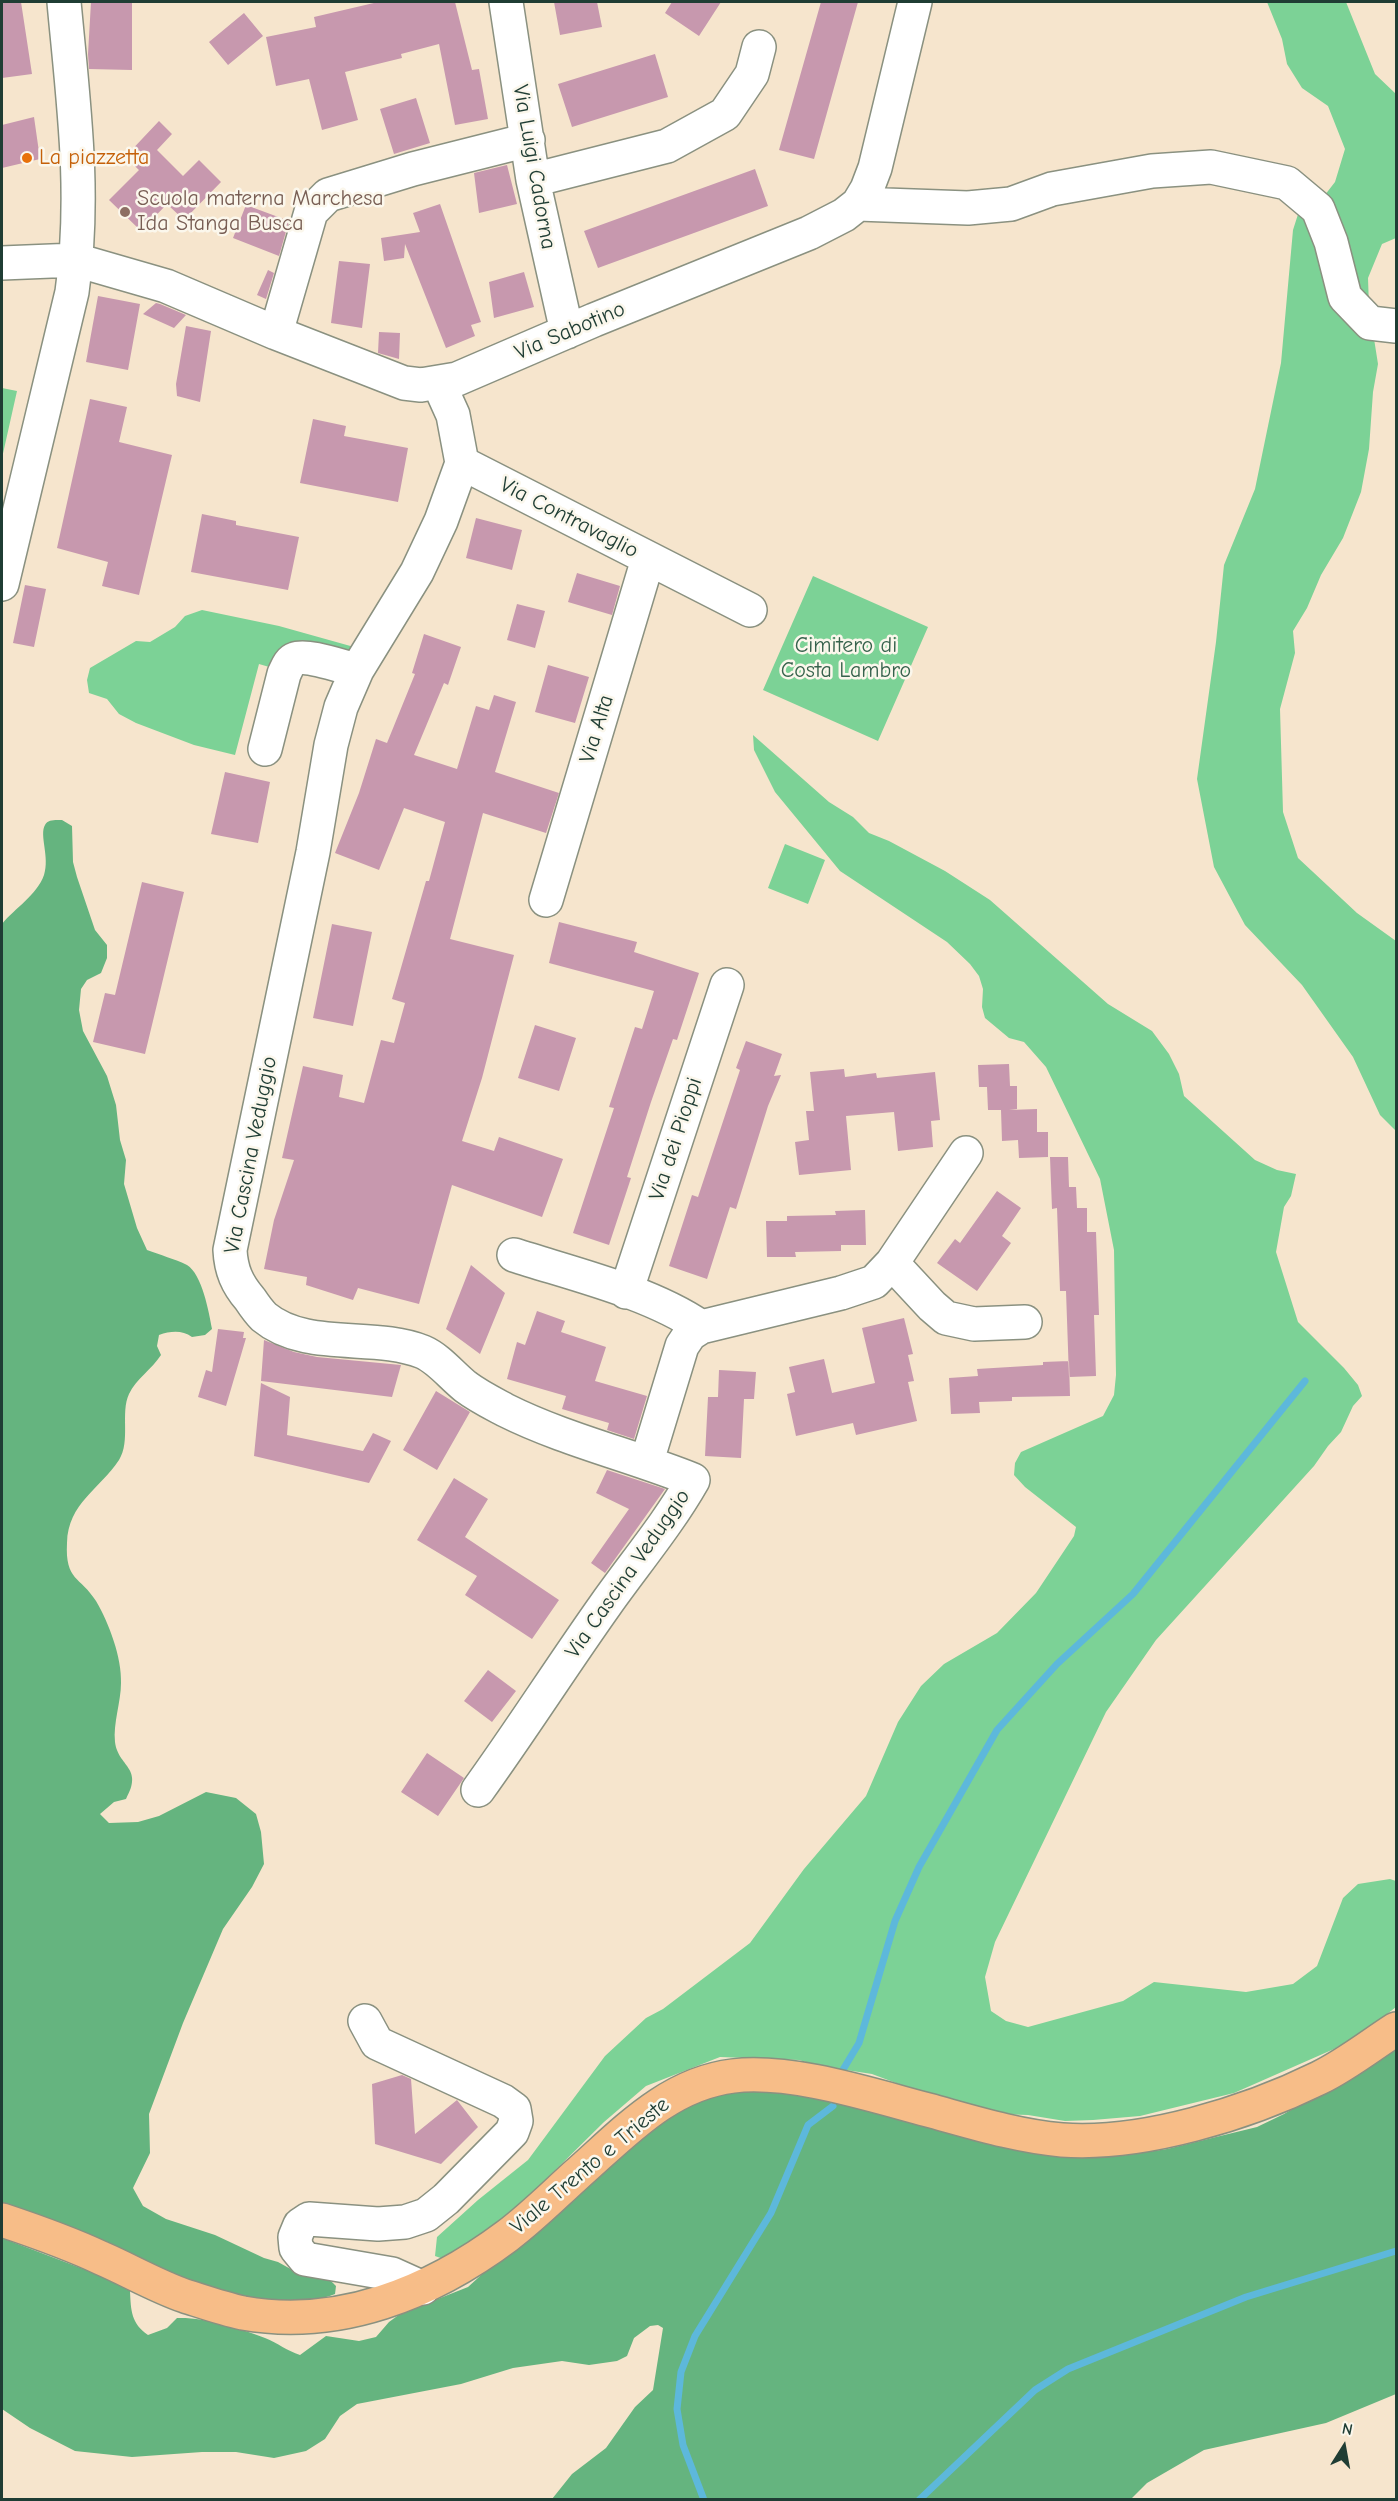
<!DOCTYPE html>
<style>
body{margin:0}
#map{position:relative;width:1398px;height:2501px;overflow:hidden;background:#f6e5cd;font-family:"Comic Neue",sans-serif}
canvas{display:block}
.frame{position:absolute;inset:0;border:3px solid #1f3d34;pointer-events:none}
.north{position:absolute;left:1314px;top:2417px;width:60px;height:60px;-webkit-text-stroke:4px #fbf7ec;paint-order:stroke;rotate:11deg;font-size:16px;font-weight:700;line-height:24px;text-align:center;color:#1f3d34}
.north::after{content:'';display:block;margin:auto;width:21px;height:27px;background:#1f3d34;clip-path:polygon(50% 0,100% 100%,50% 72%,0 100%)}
</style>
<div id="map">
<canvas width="1398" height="2501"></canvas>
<div class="frame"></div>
<div class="north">N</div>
</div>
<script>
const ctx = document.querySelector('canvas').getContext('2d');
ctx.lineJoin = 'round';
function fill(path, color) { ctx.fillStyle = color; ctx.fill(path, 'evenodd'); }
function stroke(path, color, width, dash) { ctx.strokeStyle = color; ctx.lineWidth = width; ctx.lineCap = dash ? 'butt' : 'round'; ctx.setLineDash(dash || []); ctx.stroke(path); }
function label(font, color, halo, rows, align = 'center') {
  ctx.font = font + ' "Comic Neue",sans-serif'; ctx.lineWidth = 5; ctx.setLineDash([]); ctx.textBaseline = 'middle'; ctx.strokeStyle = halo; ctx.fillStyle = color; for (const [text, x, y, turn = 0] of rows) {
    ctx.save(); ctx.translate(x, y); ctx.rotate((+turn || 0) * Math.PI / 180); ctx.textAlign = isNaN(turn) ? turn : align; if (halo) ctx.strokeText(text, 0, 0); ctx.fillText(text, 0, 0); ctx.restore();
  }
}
const green = new Path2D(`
 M 1267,2 L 1346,2 L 1375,74 L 1396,94 L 1396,238 L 1382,244 L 1368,278 L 1369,307 L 1378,364 L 1373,392 L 1369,449 L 1361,492 L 1343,538 L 1321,575 L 1307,608 L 1293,631 L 1295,653 L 1280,709 L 1283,812 L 1298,858 L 1357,913 L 1396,941 L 1396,1131 L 1380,1115 L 1353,1057 L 1302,985 L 1245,925 L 1214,867 L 1197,779 L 1216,642 L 1224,565 L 1255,489 L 1281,363 L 1293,230 L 1300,208 L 1321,200 L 1335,182 L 1345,149 L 1328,106 L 1302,88 L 1287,64 L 1282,39 Z
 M 2,388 L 17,391 L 2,458 Z
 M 813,576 L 928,627 L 878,741 L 763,690 Z
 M 202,610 L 279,626 L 354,647 L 347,656 L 276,669 L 259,664 L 235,755 L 194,745 L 136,723 L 119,714 L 107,699 L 89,693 L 87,680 L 90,668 L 136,641 L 150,642 L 175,627 L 185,616 Z
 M 753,735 L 829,802 L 853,817 L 869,833 L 889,841 L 945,871 L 990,900 L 1108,1004 L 1152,1031 L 1169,1054 L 1179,1074 L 1184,1096 L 1255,1160 L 1277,1170 L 1296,1174 L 1291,1196 L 1284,1207 L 1276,1252 L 1298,1322 L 1344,1368 L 1358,1385 L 1362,1396 L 1353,1406 L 1341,1432 L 1328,1446 L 1314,1466 L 1156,1640 L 1106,1712 L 995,1942 L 985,1977 L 991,2011 L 1006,2021 L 1028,2027 L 1123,2001 L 1154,1982 L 1246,1992 L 1293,1984 L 1317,1966 L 1343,1898 L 1358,1884 L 1390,1879 L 1396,1881 L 1396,2007 L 1367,2030 L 1334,2049 L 1234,2093 L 1140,2116 L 1093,2120 L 1065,2121 L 1028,2115 L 997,2114 L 920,2092 L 872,2074 L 820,2066 L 799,2060 L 720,2057 L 646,2086 L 604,2122 L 513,2212 L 449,2261 L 435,2256 L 437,2237 L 478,2200 L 528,2160 L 605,2056 L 646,2018 L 663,2009 L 750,1943 L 804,1869 L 866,1796 L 898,1722 L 921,1686 L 944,1664 L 997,1633 L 1036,1593 L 1074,1536 L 1076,1527 L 1025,1487 L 1014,1475 L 1015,1463 L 1021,1452 L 1103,1416 L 1114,1395 L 1116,1375 L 1114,1250 L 1100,1179 L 1046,1067 L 1024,1042 L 1009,1038 L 985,1018 L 982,1007 L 983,989 L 979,976 L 970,964 L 947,942 L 840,871 L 775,792 L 754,750 Z
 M 785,844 L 825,860 L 808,904 L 768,888 Z`);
const forest = new Path2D(`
 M 62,820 L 72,826 L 73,862 L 77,877 L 95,930 L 107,945 L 107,958 L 101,973 L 87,980 L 81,989 L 79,1010 L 83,1031 L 107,1076 L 116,1105 L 120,1140 L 126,1160 L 124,1184 L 137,1228 L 147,1250 C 160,1255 175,1259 187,1265 C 202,1274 209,1312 212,1329 L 205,1335 L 192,1337 C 182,1330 171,1331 159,1335 L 157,1346 L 161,1355 C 152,1369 136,1379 129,1394 C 120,1413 131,1441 119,1460 C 100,1489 68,1503 67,1543 C 65,1581 80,1576 96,1601 C 109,1623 122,1658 121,1683 C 121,1702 113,1723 115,1742 C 118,1767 144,1767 126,1799 L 114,1802 L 100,1814 L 109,1823 L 138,1822 L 159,1816 L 206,1792 L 236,1798 L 256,1814 L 261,1832 L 264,1864 L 252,1887 L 223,1929 L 183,2023 L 149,2114 L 150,2153 L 133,2188 L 143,2206 L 166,2219 L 215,2235 L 264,2258 L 278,2262 L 296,2272 L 330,2280 L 336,2286 L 335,2294 C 302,2308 237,2299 204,2287 C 180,2279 159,2266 136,2257 C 92,2239 46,2224 2,2208 L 2,924 C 15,908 37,895 44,875 C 50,857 39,835 45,825 C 48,819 56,820 62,820 Z
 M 1396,2046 L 1396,2394 L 1326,2423 L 1204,2450 L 1147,2483 L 1131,2499 L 552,2499 L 572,2474 L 606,2448 L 635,2407 L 653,2390 L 663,2328 L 658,2325 L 650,2326 L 634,2338 L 627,2356 L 617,2361 L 589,2365 L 562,2361 L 513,2368 L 461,2384 L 357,2404 L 340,2416 L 325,2439 L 306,2451 L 274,2458 L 236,2452 L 202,2452 L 132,2457 L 75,2451 L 30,2428 L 2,2409 L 2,2238 L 107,2278 L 130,2291 C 131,2311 131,2323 148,2335 L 167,2328 L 177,2318 C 204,2317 240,2328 265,2338 C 278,2343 287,2351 300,2355 L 326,2336 L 359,2341 L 376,2337 L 389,2322 L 400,2314 L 468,2287 L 651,2121 L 682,2106 L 726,2093 L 749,2091 L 801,2093 L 876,2110 L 981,2142 L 1092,2158 L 1127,2155 L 1167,2149 L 1257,2127 L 1284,2114 Z`);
const stream = new Path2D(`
 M 841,2073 L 859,2043 L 895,1921 L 919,1867 L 997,1730 L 1057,1664 L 1133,1594 L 1305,1381
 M 704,2500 L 683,2445 L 677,2409 L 681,2372 L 695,2336 L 771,2213 L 808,2125 L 833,2106
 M 919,2500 L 1035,2390 L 1068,2369 L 1246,2297 L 1396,2251`);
const building = new Path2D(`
 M 2,2 L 21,2 L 32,74 L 2,78 Z
 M 91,2 L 132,2 L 132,70 L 89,69 L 88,54 Z
 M 378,2 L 455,2 L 472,70 L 479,69 L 488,119 L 455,125 L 439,44 L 401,54 L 402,58 L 345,72 L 358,120 L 322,130 L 309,79 L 276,86 L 266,37 L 316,27 L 314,17 Z
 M 554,2 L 597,2 L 602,27 L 560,35 Z
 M 672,2 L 721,2 L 699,36 L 665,13 Z
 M 821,2 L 858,2 L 814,159 L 779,150 Z
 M 244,13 L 263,36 L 228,65 L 209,42 Z
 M 655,54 L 668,97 L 572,127 L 558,84 Z
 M 416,98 L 430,143 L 394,154 L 380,109 Z
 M 34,117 L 40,159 L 2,168 L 2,125 Z
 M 159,121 L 172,134 L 157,150 L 183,176 L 199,160 L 221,182 L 184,220 L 167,204 L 141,231 L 109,200 L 139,170 L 125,157 Z
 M 507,165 L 517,204 L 479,213 L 474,173 Z
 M 755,169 L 768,206 L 598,268 L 584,231 Z
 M 440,204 L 481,322 L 471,325 L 475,336 L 446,348 L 405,244 L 404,258 L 384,261 L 381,238 L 420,232 L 413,213 Z
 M 246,205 L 289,221 L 279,256 L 233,238 Z
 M 339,261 L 370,264 L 362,328 L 331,323 Z
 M 268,270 L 274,273 L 266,299 L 257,295 Z
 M 524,272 L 534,307 L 494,318 L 489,282 Z
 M 98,296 L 140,304 L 128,370 L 86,362 Z
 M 156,303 L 160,304 L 186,315 L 174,328 L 143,314 Z
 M 186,326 L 211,331 L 200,402 L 177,396 L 176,384 Z
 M 379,332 L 400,333 L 399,359 L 378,353 Z
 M 90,399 L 127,407 L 119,442 L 172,455 L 139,595 L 102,586 L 108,562 L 57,548 Z
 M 313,419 L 346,426 L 344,436 L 408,448 L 398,502 L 300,483 Z
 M 202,514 L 236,521 L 236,525 L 299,537 L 288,590 L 191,572 Z
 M 476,518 L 522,530 L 512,570 L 466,558 Z
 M 577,573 L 620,586 L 612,615 L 568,602 Z
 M 25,585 L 46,589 L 34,647 L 13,643 Z
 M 517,604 L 545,611 L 535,648 L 507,640 Z
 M 424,634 L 461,647 L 448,685 L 444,683 L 414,755 L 457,769 L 476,706 L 489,710 L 494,695 L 516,702 L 495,772 L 559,793 L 546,833 L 483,813 L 450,939 L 514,955 L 482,1078 L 462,1141 L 494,1151 L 499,1137 L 563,1159 L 542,1217 L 452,1185 L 419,1304 L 358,1288 L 353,1300 L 306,1285 L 307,1277 L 264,1269 L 274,1220 L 294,1160 L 282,1158 L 303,1066 L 343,1075 L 339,1097 L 364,1103 L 381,1040 L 394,1043 L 405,1003 L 392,999 L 426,881 L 429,881 L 445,822 L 404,808 L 379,870 L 335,853 L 359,793 L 376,739 L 387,743 L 415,674 L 412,673 Z
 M 548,665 L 589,677 L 575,723 L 535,712 Z
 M 225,772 L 270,782 L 258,843 L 211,834 Z
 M 142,882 L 184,892 L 145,1054 L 93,1042 L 105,993 L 115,995 Z
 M 559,922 L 637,942 L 634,952 L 699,973 L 677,1040 L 673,1039 L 651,1102 L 627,1177 L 631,1178 L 609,1245 L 573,1233 L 614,1108 L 609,1107 L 635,1027 L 642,1029 L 654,991 L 549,963 Z
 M 332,924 L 372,932 L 353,1026 L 313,1018 Z
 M 535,1025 L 576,1038 L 559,1091 L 518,1078 Z
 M 746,1041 L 782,1054 L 774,1076 L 781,1075 L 768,1106 L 736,1209 L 730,1207 L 707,1279 L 669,1266 L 692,1195 L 698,1197 L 740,1070 L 736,1068 Z
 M 1009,1064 L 1010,1086 L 1017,1086 L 1017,1109 L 1009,1110 L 1037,1109 L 1037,1132 L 1048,1132 L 1048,1157 L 1019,1158 L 1018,1140 L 1002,1141 L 1001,1110 L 988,1110 L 987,1087 L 979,1087 L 978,1065 Z
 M 844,1069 L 845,1077 L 876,1073 L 877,1078 L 935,1072 L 940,1120 L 931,1121 L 933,1147 L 898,1151 L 894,1112 L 846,1116 L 851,1170 L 799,1175 L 795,1142 L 809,1140 L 806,1111 L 814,1111 L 810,1072 Z
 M 1050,1157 L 1068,1157 L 1069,1187 L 1076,1187 L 1077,1208 L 1087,1208 L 1087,1232 L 1096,1232 L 1099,1315 L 1094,1315 L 1096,1376 L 1069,1377 L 1066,1291 L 1060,1291 L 1057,1208 L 1052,1209 Z
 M 997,1191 L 1021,1208 L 1002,1236 L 1011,1243 L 977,1291 L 937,1263 L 955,1239 L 960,1243 Z
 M 865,1210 L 866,1245 L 841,1245 L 841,1251 L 795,1252 L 796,1257 L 767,1257 L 766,1221 L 787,1221 L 787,1216 L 836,1215 L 835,1211 Z
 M 471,1265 L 505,1293 L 480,1354 L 446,1329 Z
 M 537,1311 L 565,1321 L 561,1332 L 606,1347 L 595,1381 L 647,1396 L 634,1439 L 607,1430 L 609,1423 L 562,1409 L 566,1396 L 507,1379 L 517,1342 L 525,1345 Z
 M 904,1318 L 913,1354 L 908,1355 L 914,1381 L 908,1382 L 917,1421 L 856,1435 L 853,1423 L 796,1436 L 787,1394 L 795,1392 L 789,1367 L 824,1359 L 832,1393 L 875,1383 L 862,1328 Z
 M 218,1329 L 244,1332 L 243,1338 L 246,1338 L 226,1406 L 198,1397 L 206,1370 L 212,1372 Z
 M 264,1340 L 294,1352 L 317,1357 L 401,1365 L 392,1397 L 261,1381 Z
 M 1069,1361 L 1070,1396 L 1012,1397 L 1012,1401 L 979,1402 L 980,1413 L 951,1414 L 949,1378 L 978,1376 L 977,1369 L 1043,1365 L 1043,1362 Z
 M 719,1370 L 756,1372 L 754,1399 L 744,1399 L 741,1458 L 705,1456 L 708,1397 L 718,1397 Z
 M 261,1383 L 290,1397 L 287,1435 L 363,1451 L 373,1433 L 391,1441 L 369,1483 L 254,1456 Z
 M 436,1391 L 470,1412 L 437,1470 L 403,1450 Z
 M 607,1470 L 665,1489 L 605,1573 L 591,1563 L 629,1509 L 596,1493 Z
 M 454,1478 L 488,1499 L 465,1537 L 559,1600 L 532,1639 L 465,1595 L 477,1576 L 417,1540 Z
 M 488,1670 L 516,1691 L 492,1722 L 464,1701 Z
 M 427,1753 L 464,1778 L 438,1816 L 401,1792 Z
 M 402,2075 L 411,2079 L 415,2134 L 457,2100 L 478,2127 L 441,2164 L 375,2144 L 372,2084 Z`);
const minor = new Path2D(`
 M 506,2 L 533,180 L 567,332
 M 533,180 L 667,146 L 725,114 L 752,74 L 759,47
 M 858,204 L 968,208 L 1011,204 L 1052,189 L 1152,171 L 1211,167 L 1287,183 L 1318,209 L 1331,242 L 1345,297 L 1370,323 L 1396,326
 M 2,263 L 76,260 L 166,286 L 276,333 L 404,383 L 421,385 L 457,379 L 594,320 L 809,233 L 844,215 L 858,204 L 867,189 L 875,168 L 915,2
 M 276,333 L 311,212 L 328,195 L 413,169 L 528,140
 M 439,384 L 453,415 L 462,463 L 750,610
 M 462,463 L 441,521 L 417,572 L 357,670 L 341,707 L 331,745 L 313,852 L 230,1250 C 231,1270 237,1284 250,1299 C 254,1305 259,1312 264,1317 C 306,1352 375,1332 423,1352 C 439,1359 452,1376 466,1387 C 478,1396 492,1403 505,1410 C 565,1440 631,1455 693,1480 C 668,1524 635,1563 606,1604 C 562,1666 522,1729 478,1790
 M 2,584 L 72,292 C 86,193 73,100 64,2
 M 265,749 L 284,674 C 287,668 289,661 295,659 C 307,654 343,667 357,670
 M 546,900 L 648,559
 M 514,1255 C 573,1274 650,1292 701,1327 L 841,1293 L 874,1282 L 892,1263 L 966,1153
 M 892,1263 L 932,1306 L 946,1318 L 974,1324 L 1025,1322
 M 626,1292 L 727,985
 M 647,1461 L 682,1346 L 690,1334 L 701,1327
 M 365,2021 L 377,2043 L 503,2101 L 514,2109 L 516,2121 L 512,2132 L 446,2199 L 426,2215 L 405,2222 L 378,2224 L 309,2219 L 300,2225 L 295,2237 L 296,2248 L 305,2259 L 392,2274 L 423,2288`);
const major = new Path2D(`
 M 2,2220 C 35,2231 69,2243 101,2258 C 129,2270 156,2286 185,2296 C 204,2302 224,2309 243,2313 C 339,2330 431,2293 507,2236 C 531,2218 553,2196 575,2176 C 623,2134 667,2084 733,2076 C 792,2069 871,2095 928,2110 C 972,2122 1016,2136 1062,2140 C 1142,2146 1248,2113 1319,2078 C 1346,2065 1371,2045 1396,2029`);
const markers = [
 [27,158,6,"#e8710a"],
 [125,212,6,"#8d6e63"]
];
const foodNames = [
 ["La piazzetta",39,158]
];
const streetNames = [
 ["Via Luigi Cadorna",534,167,80],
 ["Via Sabotino",570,331,-23],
 ["Via Contravaglio",569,518,27],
 ["Via Alta",597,729,-73],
 ["Via dei Pioppi",676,1139,-72],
 ["Via Cascina Veduggio",251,1155,-79],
 ["Via Cascina Veduggio",628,1574,-55],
 ["Viale Trento e Trieste",590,2166,-40]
];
const educationNames = [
 ["Scuola materna Marchesa",137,199],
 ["Ida Stanga Busca",137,224]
];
const parkNames = [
 ["Cimitero di",846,646],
 ["Costa Lambro",846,671]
];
fill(green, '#7cd296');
fill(forest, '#65b47f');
stroke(stream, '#5db8db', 7);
fill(building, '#c798ae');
stroke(minor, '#8a9180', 36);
stroke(major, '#8a9180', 36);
stroke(minor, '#fff', 33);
stroke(major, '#f7bd88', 33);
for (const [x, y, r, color] of markers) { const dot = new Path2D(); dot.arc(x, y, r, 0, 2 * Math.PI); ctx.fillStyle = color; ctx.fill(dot); stroke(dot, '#fbf7ec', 2); }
label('22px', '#c56008', '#fbf7ec', foodNames, 'left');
label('22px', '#1f3d34', '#fbf7ec', streetNames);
label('22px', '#785e54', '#fbf7ec', educationNames, 'left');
label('22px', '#36624c', '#fbf7ec', parkNames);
</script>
